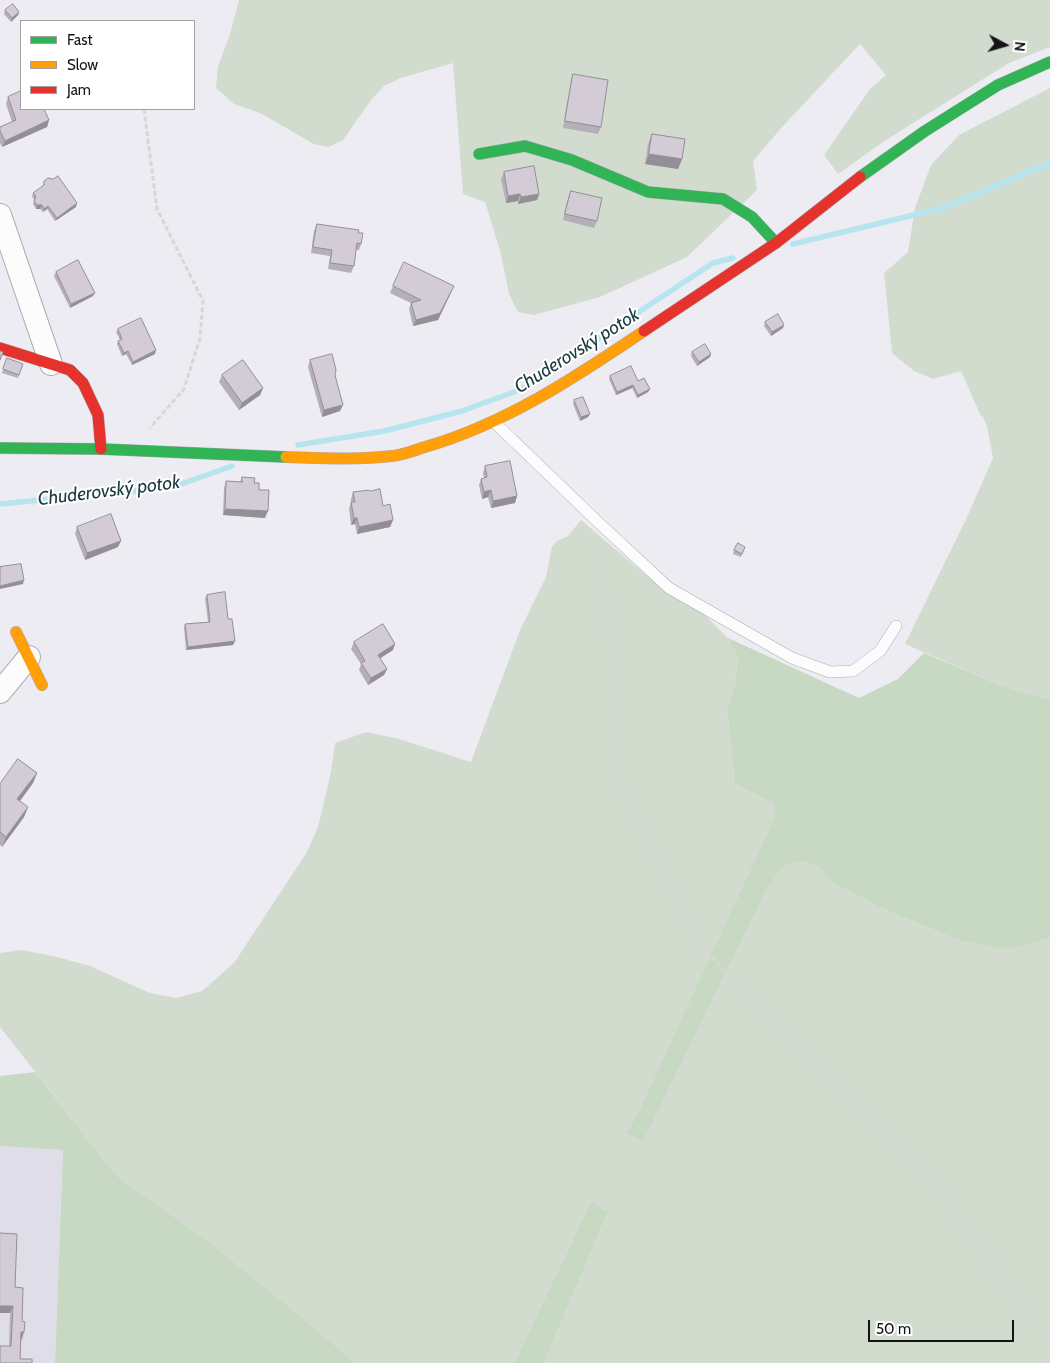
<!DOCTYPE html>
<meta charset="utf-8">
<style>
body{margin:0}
#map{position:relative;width:1050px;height:1363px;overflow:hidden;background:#edecf2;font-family:Cabin,sans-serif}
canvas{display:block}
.legend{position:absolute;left:20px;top:20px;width:175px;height:90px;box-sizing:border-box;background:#fff;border:1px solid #a1a1a2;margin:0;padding:6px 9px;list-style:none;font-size:15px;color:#141417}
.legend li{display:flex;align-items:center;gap:10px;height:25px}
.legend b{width:25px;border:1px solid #a1a1a2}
.north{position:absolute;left:980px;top:20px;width:50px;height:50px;-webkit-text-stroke:4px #fff;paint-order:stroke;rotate:96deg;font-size:14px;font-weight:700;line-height:20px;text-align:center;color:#141417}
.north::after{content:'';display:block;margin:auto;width:18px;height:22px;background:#141417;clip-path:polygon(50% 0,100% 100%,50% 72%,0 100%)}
.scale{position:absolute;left:868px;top:1320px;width:146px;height:22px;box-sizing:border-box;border:2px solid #141417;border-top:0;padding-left:6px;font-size:15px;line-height:18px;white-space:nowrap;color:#141417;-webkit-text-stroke:4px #fff;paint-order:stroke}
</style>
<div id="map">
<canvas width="1050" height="1363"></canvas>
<ul class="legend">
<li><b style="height:6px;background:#30b455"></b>Fast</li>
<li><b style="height:6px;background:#ff9f0a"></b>Slow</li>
<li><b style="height:6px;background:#e5322d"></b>Jam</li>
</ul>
<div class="north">N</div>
<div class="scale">50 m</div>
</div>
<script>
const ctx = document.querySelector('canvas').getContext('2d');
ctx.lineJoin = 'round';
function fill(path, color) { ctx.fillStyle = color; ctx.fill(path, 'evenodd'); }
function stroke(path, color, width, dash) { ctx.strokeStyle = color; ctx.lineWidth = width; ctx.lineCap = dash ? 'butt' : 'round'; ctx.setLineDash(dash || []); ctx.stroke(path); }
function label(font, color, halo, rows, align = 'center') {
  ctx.font = font + ' Cabin,sans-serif'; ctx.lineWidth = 4; ctx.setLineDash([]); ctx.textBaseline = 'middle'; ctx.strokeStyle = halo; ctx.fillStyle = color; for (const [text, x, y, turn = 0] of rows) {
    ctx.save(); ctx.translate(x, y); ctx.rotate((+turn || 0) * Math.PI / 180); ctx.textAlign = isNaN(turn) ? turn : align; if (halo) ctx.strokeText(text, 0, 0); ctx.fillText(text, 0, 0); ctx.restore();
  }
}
const built = new Path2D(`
 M 0,1146 L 63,1150 L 55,1363 L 0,1363 Z`);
const green = new Path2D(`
 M 239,0 L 1050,0 L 1050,47 L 1009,63 L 886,140 L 838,174 L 824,155 L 870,89 L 886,75 L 860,44 L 783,126 L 753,161 L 757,190 L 687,257 L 600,297 L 534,315 L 518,312 L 509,294 L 501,254 L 485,202 L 463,194 L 453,63 L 401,78 L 384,86 L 371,100 L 343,140 L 329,147 L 314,144 L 260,113 L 234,104 L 216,88 L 218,67 L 230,34 Z
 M 1050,88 L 1050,700 L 1000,685 L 905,644 L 968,515 L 993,458 L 987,426 L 982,415 L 981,416 L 961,371 L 933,379 L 914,371 L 892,353 L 884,273 L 908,252 L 915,208 L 931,165 L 959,135 Z
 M 581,520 L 642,572 L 673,595 L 702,612 L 728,638 L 738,657 L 735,684 L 727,711 L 735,784 L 773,803 L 777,815 L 642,1104 L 627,1133 L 762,898 L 783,866 L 801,861 L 819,867 L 832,881 L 879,907 L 960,941 L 994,948 L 1050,937 L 1050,1363 L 544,1363 L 608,1212 L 591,1201 L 514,1363 L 355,1363 L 316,1329 L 211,1243 L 117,1176 L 0,1027 L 0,953 L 22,950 L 57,957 L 90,966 L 150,993 L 176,998 L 202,991 L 234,963 L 307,852 L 318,827 L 331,772 L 335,743 L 366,732 L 399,739 L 471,762 L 520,630 L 546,577 L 552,547 L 557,541 L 568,536 Z`);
const forest = new Path2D(`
 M 728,638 L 859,698 L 898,679 L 924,653 L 1000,685 L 1050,700 L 1050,937 L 1011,949 L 994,948 L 960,941 L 879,907 L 831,881 L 819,867 L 801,861 L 783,866 L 762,898 L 643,1141 L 627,1133 L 642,1104 L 776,815 L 773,803 L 735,784 L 727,711 L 735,684 L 738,657 Z
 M 35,1072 L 117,1176 L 211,1243 L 316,1329 L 355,1363 L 55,1363 L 63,1150 L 0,1146 L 0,1076 Z
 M 591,1201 L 608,1212 L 544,1363 L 514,1363 Z`);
const stream = new Path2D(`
 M 793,244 L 943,208 L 1050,163
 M 298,445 L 384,431 L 462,411 L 522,389 L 713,263 L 733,258
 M 0,504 L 173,487 L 232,466`);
const path = new Path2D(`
 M 144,109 L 157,209 L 203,301 L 200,338 L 184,389 L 150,428
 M 602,547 L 621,784 L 691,935 L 840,1093 L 930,1181 L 1050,1340`);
const lane = new Path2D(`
 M 495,423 L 600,524 L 669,588 L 792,658 L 830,672 L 853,671 L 880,651 L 896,626`);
const street = new Path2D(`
 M 0,215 L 51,364
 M 0,692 L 29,657`);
const fast = new Path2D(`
 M 479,154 L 525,146 L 572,160 L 648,192 L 723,199 L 752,217 L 776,243
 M 860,177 L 925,131 L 998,85 L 1050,62
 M 0,448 L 101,449 L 286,457`);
const slow = new Path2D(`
 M 286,457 C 321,458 357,460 392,456 C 403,455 415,450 425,447 C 505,424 576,377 644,331
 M 16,632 L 42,685`);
const jam = new Path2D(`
 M 644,331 L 776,243 L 860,177
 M 0,348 L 70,370 L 83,383 L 98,415 L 101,449`);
const wall = new Path2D(`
 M 5,10 L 19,12 L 18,15 L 11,22 L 4,14 Z
 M 573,74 L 601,127 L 598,134 L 563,128 L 571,81 Z
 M 8,97 L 49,120 L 47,127 L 2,147 L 0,143 L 0,127 L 12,122 L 6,104 Z
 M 652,134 L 682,159 L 678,169 L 645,164 L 648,144 Z
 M 504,172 L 539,194 L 537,200 L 518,204 L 518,201 L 506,203 L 501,179 Z
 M 44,181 L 76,207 L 55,221 L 47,209 L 43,212 L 40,209 L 36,209 L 33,204 L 34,200 L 32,196 L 33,193 L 43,186 Z
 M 571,191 L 597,221 L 594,228 L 563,220 L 568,198 Z
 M 317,224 L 358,233 L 361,244 L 359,250 L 356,250 L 354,266 L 351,273 L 328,269 L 330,256 L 311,253 L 314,231 Z
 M 56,272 L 93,296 L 70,308 L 54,276 Z
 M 393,286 L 451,293 L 438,320 L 413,326 L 409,309 L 411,303 L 390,293 Z
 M 765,322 L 783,328 L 771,336 L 764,326 Z
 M 118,329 L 155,354 L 132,365 L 126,354 L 122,356 L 117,344 L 118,341 L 120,340 L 116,332 Z
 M 692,352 L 711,354 L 710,357 L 697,366 L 691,356 Z
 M 7,358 L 19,375 L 18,378 L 2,373 Z
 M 310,360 L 335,375 L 340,411 L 322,417 L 308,367 Z
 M 222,375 L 263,388 L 260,395 L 239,410 L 219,382 Z
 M 610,376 L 638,381 L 650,389 L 648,392 L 637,398 L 632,388 L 616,395 L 609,379 Z
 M 574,400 L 588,417 L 580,421 L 573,404 Z
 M 485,466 L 517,496 L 515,503 L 491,508 L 488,497 L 482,499 L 479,485 L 481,479 L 484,478 L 483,473 Z
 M 242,477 L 254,483 L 259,490 L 265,518 L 223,515 L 224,488 L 226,481 L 240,482 Z
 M 353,492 L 393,520 L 390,527 L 357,534 L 355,524 L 351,525 L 349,509 L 351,502 L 351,499 Z
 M 77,527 L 118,547 L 85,560 L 75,534 Z
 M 745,547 L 741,557 L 733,554 L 734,550 Z
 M 207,595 L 228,619 L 235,641 L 233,645 L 186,650 L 184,628 L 185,624 L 208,622 L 205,598 Z
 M 354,642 L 393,650 L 380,658 L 387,669 L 384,675 L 368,685 L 359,670 L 361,664 L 351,649 Z
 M 37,773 L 33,783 L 20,801 L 28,807 L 24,817 L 2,847 L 0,845 L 0,784 Z
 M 15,1287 L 22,1321 L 22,1339 L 0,1363 L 9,1346 L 10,1313 Z`);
const shadedWall = new Path2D(`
 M 19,12 L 18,15 L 11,22 L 12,18 Z
 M 49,120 L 47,127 L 2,147 L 5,141 Z
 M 649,154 L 682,159 L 678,169 L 645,164 Z
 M 520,194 L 518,201 L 506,203 L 508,196 Z
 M 539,194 L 537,200 L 518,204 L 521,197 Z
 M 77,203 L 76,207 L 55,221 L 57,218 Z
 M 37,205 L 42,205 L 40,209 L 36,209 Z
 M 48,206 L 47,209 L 43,212 L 44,209 Z
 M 454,286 L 438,320 L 413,326 L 416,320 Z
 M 95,293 L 93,296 L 70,308 L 71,304 Z
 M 784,325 L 783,328 L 771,336 L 772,332 Z
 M 156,350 L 155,354 L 132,365 L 133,362 Z
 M 128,351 L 126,354 L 122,356 L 124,353 Z
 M 711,354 L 710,357 L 697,366 L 699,362 Z
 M 633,385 L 632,388 L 616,395 L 617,392 Z
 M 263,388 L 260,395 L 239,410 L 242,403 Z
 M 650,389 L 648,392 L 637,398 L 638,395 Z
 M 343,405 L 340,411 L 322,417 L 324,410 Z
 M 590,414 L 588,417 L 580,421 L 581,417 Z
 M 491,490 L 488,497 L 482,499 L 484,492 Z
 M 517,496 L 515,503 L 491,508 L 493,501 Z
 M 225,509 L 268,511 L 265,518 L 223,515 Z
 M 354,518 L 357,518 L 355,524 L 351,525 Z
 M 393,520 L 390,527 L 357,534 L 359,527 Z
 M 121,541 L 118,547 L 85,560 L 87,553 Z
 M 24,580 L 23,584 L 0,589 L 0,586 Z
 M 235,641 L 233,645 L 186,650 L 188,647 Z
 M 395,644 L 393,650 L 376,661 L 378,655 Z
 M 387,669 L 384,675 L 368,685 L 371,678 Z
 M 37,773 L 33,783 L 14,809 L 17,799 Z
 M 28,807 L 24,817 L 2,847 L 6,837 Z
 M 0,1306 L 13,1306 L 10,1313 L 0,1313 Z
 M 21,1332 L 24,1332 L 22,1339 L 19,1339 Z`);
const building = new Path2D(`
 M 13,4 L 19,12 L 12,18 L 5,10 Z
 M 573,74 L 608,80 L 601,127 L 565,121 Z
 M 21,91 L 21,109 L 44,109 L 49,120 L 5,141 L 0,131 L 0,127 L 16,120 L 8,97 Z
 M 652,134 L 685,139 L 682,159 L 649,154 Z
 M 534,166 L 539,194 L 521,197 L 520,194 L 508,196 L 504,172 Z
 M 58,176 L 77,203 L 57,218 L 48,206 L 44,209 L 42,205 L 37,205 L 34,201 L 36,196 L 33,193 L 44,185 L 44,181 L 48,178 L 53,179 Z
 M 571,191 L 602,198 L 597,221 L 565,214 Z
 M 317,224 L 359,230 L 358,233 L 363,233 L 361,244 L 357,243 L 354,266 L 330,263 L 332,250 L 313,247 Z
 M 78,260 L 95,293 L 71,304 L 56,272 Z
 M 404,262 L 454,286 L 440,313 L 416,320 L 411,303 L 421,300 L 393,286 Z
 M 778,314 L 784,325 L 772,332 L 765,322 Z
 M 141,318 L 156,350 L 133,362 L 128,351 L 124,353 L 118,341 L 122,339 L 118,329 Z
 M 705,344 L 711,354 L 699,362 L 692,352 Z
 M 0,351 L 3,352 L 0,360 Z
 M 332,354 L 336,370 L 335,375 L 343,405 L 324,410 L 310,360 Z
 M 7,358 L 23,364 L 19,375 L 3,369 Z
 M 243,360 L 263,388 L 242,403 L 222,375 Z
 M 631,366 L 638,381 L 644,378 L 650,389 L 638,395 L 633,385 L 617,392 L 610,376 Z
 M 583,397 L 590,414 L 581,417 L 574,400 Z
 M 510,461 L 517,496 L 493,501 L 491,490 L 484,492 L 481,479 L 487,477 L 485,466 Z
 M 242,477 L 255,478 L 254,483 L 259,483 L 259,490 L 269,490 L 268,511 L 225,509 L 226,481 L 242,482 Z
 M 380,489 L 383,506 L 390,504 L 393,520 L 359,527 L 357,518 L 354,518 L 351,502 L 355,502 L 353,492 L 369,490 L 370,491 Z
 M 111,514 L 121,541 L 87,553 L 77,527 Z
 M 738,543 L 745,547 L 742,554 L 734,550 Z
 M 21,564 L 24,580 L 0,586 L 0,567 Z
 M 225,592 L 228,619 L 232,619 L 235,641 L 188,647 L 185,624 L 210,622 L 207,595 Z
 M 383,624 L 395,644 L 378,655 L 387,669 L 371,678 L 361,663 L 365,661 L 354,642 Z
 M 18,759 L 37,773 L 17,799 L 28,807 L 6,837 L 0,832 L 0,784 Z
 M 0,1233 L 17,1234 L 15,1287 L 23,1288 L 22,1321 L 25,1322 L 24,1332 L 21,1332 L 20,1359 L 32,1359 L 32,1363 L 0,1363 L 0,1346 L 11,1346 L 13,1306 L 0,1306 Z`);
const waterNames = [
 ["Chuderovský potok",577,351,-32],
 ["Chuderovský potok",109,491,-7]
];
fill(built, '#dedde8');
fill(green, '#d1dccf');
fill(forest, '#c8d9c3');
stroke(stream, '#b6e4ef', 5.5);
stroke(lane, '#adacb1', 12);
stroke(street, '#adacb1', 24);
stroke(fast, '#adacb1', 12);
stroke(slow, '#adacb1', 12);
stroke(jam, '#adacb1', 12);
stroke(path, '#d7d7d8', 3, [5, 2.5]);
stroke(lane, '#fcfcfd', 11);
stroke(street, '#fcfcfd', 22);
stroke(fast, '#30b455', 11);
stroke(slow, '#ff9f0a', 11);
stroke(jam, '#e5322d', 11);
fill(wall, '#b5afb8');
fill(shadedWall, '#948f96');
fill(building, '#d3ccd6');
stroke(building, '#948f96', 1);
label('italic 19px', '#1a3b41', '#fff', waterNames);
</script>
